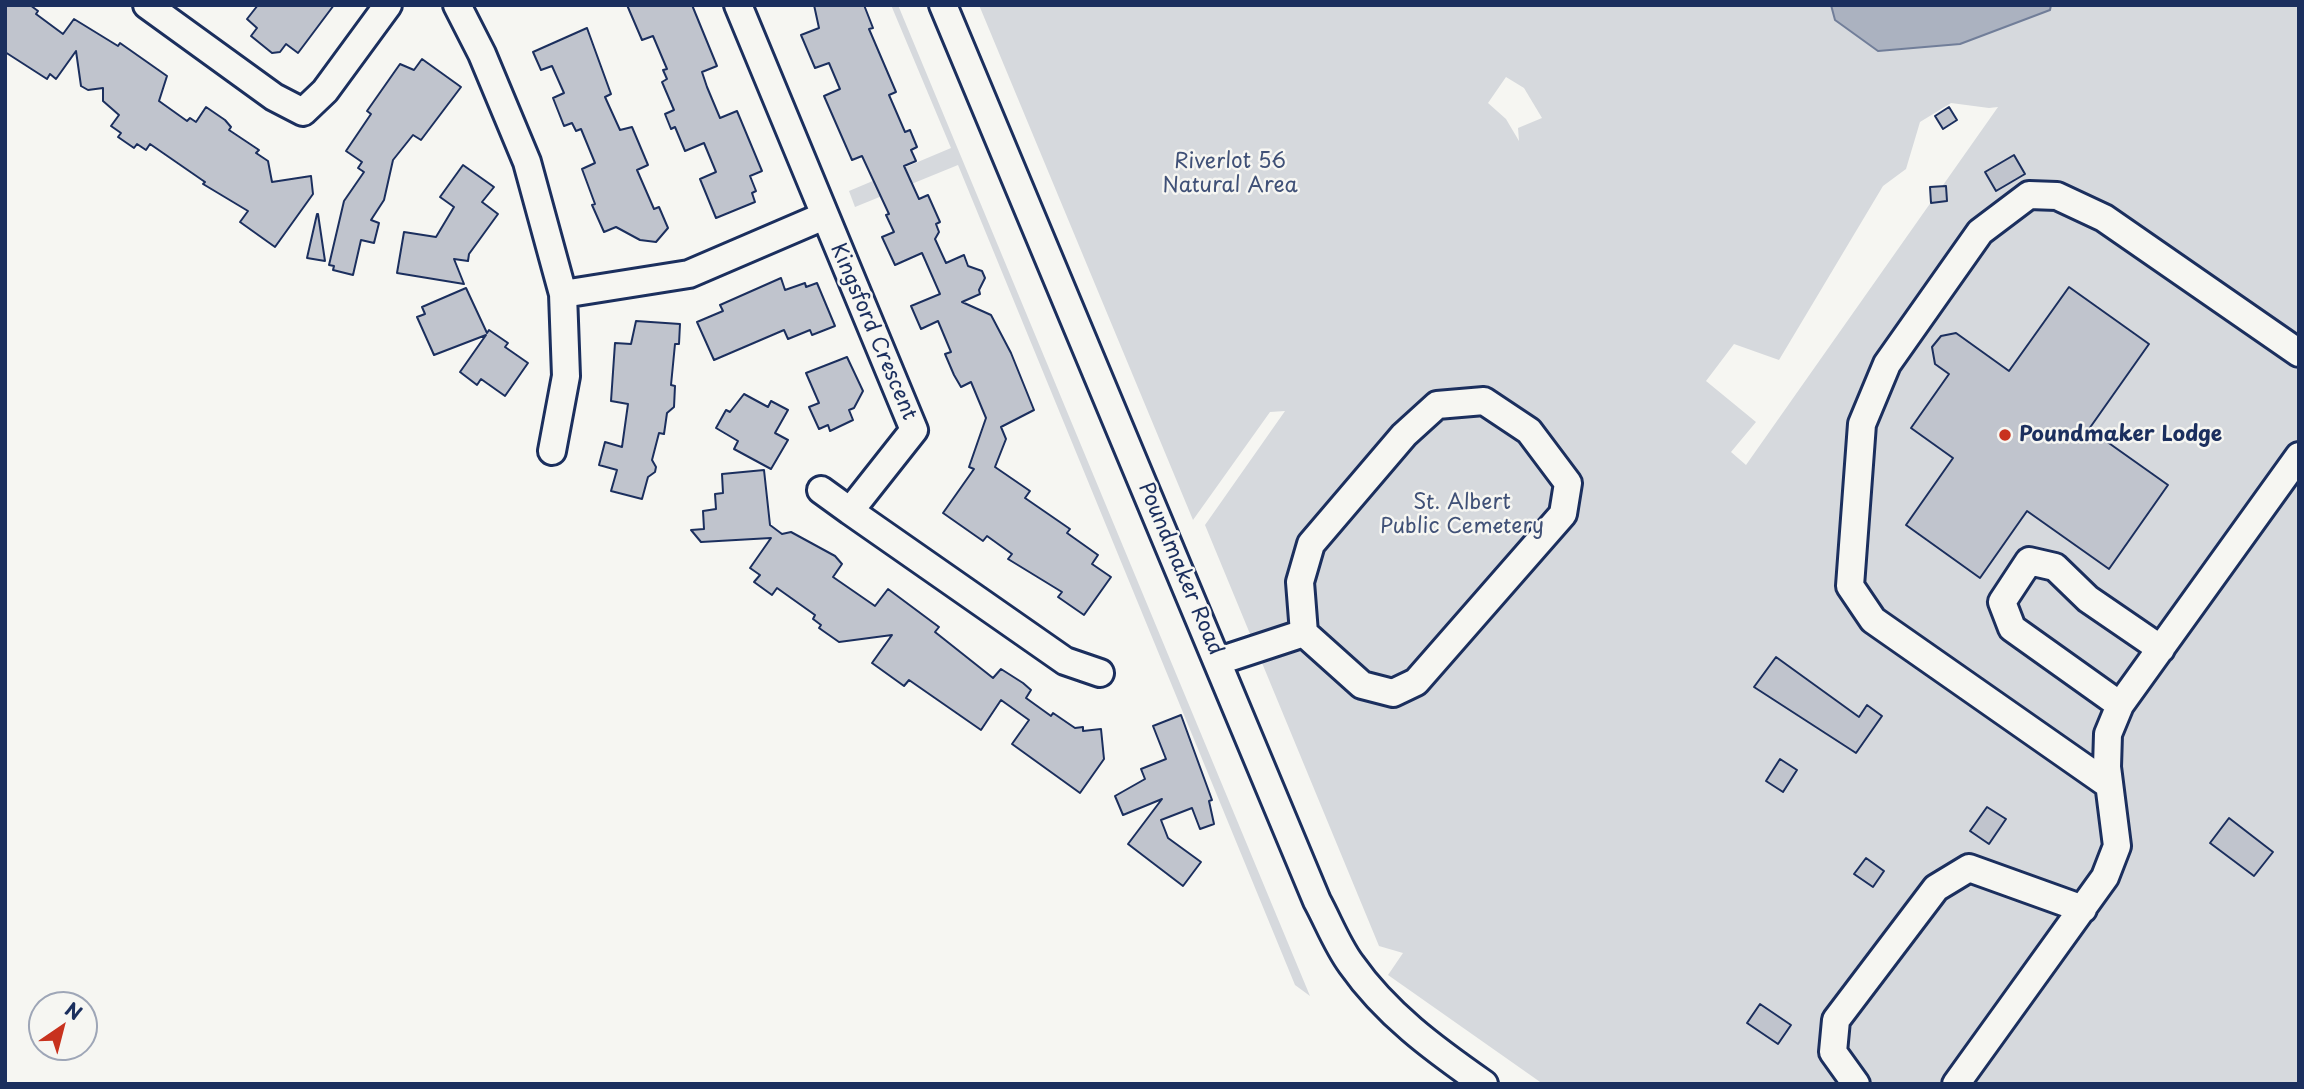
<!DOCTYPE html>
<style>
body{margin:0}
#map{position:relative;width:2304px;height:1089px;overflow:hidden;background:#f6f6f2;font-family:"Playpen Sans",sans-serif}
canvas{display:block}
.frame{position:absolute;inset:0;border:7px solid #1b2f5e;pointer-events:none}
.north{position:absolute;left:28px;top:991px;width:70px;height:70px;box-sizing:border-box;background:#f6f6f2;border:2px solid #9ea6b7;border-radius:50%;rotate:35deg;font-size:19px;font-weight:700;line-height:28px;text-align:center;color:#1b2f5e}
.north::after{content:'';display:block;margin:auto;width:24px;height:32px;background:#c8321e;clip-path:polygon(50% 0,100% 100%,50% 72%,0 100%)}
</style>
<div id="map">
<canvas width="2304" height="1089"></canvas>
<div class="frame"></div>
<div class="north">N</div>
</div>
<script>
const ctx = document.querySelector('canvas').getContext('2d');
ctx.lineJoin = 'round';
function fill(path, color) { ctx.fillStyle = color; ctx.fill(path, 'evenodd'); }
function stroke(path, color, width, dash) { ctx.strokeStyle = color; ctx.lineWidth = width; ctx.lineCap = dash ? 'butt' : 'round'; ctx.setLineDash(dash || []); ctx.stroke(path); }
function label(font, color, halo, rows, align = 'center') {
  ctx.font = font + ' "Playpen Sans",sans-serif'; ctx.lineWidth = 5; ctx.setLineDash([]); ctx.textBaseline = 'middle'; ctx.strokeStyle = halo; ctx.fillStyle = color; for (const [text, x, y, turn = 0] of rows) {
    ctx.save(); ctx.translate(x, y); ctx.rotate((+turn || 0) * Math.PI / 180); ctx.textAlign = isNaN(turn) ? turn : align; if (halo) ctx.strokeText(text, 0, 0); ctx.fillText(text, 0, 0); ctx.restore();
  }
}
const green = new Path2D(`
 M 891,5 L 898,5 L 1310,996 L 1295,985 L 958,165 L 855,207 L 849,191 L 951,148 Z
 M 979,5 L 1831,5 L 1835,20 L 2050,11 L 2051,5 L 2299,5 L 2299,1084 L 1543,1084 L 1388,975 L 1403,953 L 1379,946 L 1205,525 L 1285,411 L 1270,412 L 1193,520 ZM 1506,77 L 1524,88 L 1542,118 L 1518,128 L 1519,141 L 1506,119 L 1488,103 ZM 1951,103 L 1989,108 L 1998,107 L 1746,465 L 1731,452 L 1756,422 L 1706,381 L 1734,344 L 1779,360 L 1883,186 L 1906,169 L 1920,122 Z`);
const water = new Path2D(`
 M 1831,5 L 2051,5 L 2050,10 L 1960,44 L 1878,51 L 1835,20 Z`);
const building = new Path2D(`
 M 5,5 L 30,5 L 38,11 L 36,14 L 63,34 L 74,19 L 118,46 L 120,43 L 167,76 L 159,101 L 187,121 L 190,118 L 196,122 L 206,107 L 225,120 L 231,127 L 229,130 L 259,150 L 256,153 L 268,161 L 272,182 L 311,176 L 313,194 L 275,247 L 240,222 L 248,211 L 203,184 L 205,182 L 150,144 L 146,150 L 137,144 L 134,148 L 118,137 L 121,133 L 111,126 L 119,115 L 103,101 L 103,88 L 88,90 L 81,86 L 76,51 L 56,79 L 50,74 L 47,79 L 5,52 Z
 M 258,5 L 334,5 L 298,53 L 286,44 L 280,52 L 272,53 L 251,36 L 257,28 L 247,19 Z
 M 627,5 L 692,5 L 717,66 L 702,72 L 707,87 L 720,118 L 737,111 L 762,171 L 750,176 L 756,191 L 752,193 L 755,202 L 716,218 L 700,179 L 716,172 L 704,143 L 685,151 L 675,127 L 671,129 L 665,114 L 674,110 L 662,82 L 667,79 L 663,70 L 667,69 L 653,36 L 642,40 Z
 M 814,5 L 864,5 L 873,28 L 869,29 L 896,92 L 889,95 L 905,132 L 910,130 L 917,147 L 911,150 L 916,161 L 904,166 L 919,199 L 928,195 L 940,222 L 936,224 L 939,232 L 935,239 L 946,263 L 964,255 L 968,266 L 982,271 L 985,278 L 979,290 L 980,294 L 962,302 L 991,315 L 1011,353 L 1034,410 L 1001,427 L 1006,439 L 995,467 L 1030,491 L 1025,498 L 1070,529 L 1067,533 L 1098,555 L 1092,564 L 1111,577 L 1084,615 L 1058,597 L 1062,592 L 1008,559 L 1012,554 L 987,536 L 983,541 L 943,513 L 974,469 L 969,467 L 986,418 L 971,382 L 961,387 L 954,375 L 945,354 L 951,352 L 938,321 L 921,329 L 911,306 L 940,294 L 922,253 L 895,265 L 882,237 L 894,232 L 886,215 L 889,214 L 862,156 L 852,160 L 824,96 L 840,89 L 829,63 L 815,68 L 801,35 L 819,28 Z
 M 587,28 L 611,94 L 605,97 L 620,130 L 632,127 L 648,165 L 637,170 L 654,209 L 659,207 L 668,228 L 656,242 L 640,240 L 616,227 L 604,232 L 592,205 L 595,204 L 582,169 L 595,163 L 581,129 L 576,131 L 572,123 L 564,126 L 553,98 L 564,93 L 552,66 L 541,70 L 533,52 Z
 M 422,59 L 461,87 L 421,140 L 413,135 L 393,160 L 384,200 L 371,220 L 379,223 L 374,243 L 361,240 L 353,275 L 333,270 L 334,266 L 329,265 L 344,201 L 364,172 L 358,168 L 362,162 L 346,151 L 371,114 L 367,111 L 400,64 L 414,70 Z
 M 1949,107 L 1957,120 L 1943,129 L 1935,116 Z
 M 2014,155 L 2025,174 L 1996,191 L 1985,172 Z
 M 463,165 L 494,187 L 482,202 L 498,214 L 469,254 L 468,261 L 454,259 L 464,284 L 397,273 L 404,232 L 436,237 L 454,207 L 440,197 Z
 M 1946,186 L 1947,201 L 1931,203 L 1930,187 Z
 M 317,214 L 318,214 L 325,261 L 307,258 Z
 M 781,278 L 785,290 L 805,283 L 806,287 L 817,283 L 835,326 L 812,335 L 810,330 L 788,339 L 784,330 L 714,360 L 697,322 L 723,311 L 720,305 Z
 M 2069,287 L 2149,344 L 2089,429 L 2168,485 L 2109,569 L 2027,511 L 1980,578 L 1906,525 L 1953,458 L 1911,428 L 1949,374 L 1935,364 L 1932,347 L 1941,336 L 1956,333 L 2009,371 Z
 M 466,288 L 487,333 L 489,330 L 508,343 L 505,347 L 528,363 L 505,396 L 481,379 L 477,385 L 460,372 L 486,335 L 434,355 L 417,317 L 425,314 L 422,307 Z
 M 636,321 L 680,324 L 679,344 L 675,344 L 671,385 L 675,386 L 674,407 L 667,413 L 664,434 L 659,433 L 652,460 L 656,467 L 655,472 L 648,477 L 642,499 L 611,491 L 617,470 L 599,465 L 605,442 L 622,447 L 628,404 L 611,401 L 615,343 L 631,344 Z
 M 847,357 L 863,391 L 854,408 L 849,410 L 853,420 L 830,431 L 828,425 L 819,429 L 809,407 L 819,403 L 806,373 Z
 M 744,394 L 768,407 L 771,401 L 788,410 L 775,433 L 788,440 L 771,469 L 734,449 L 738,441 L 716,428 L 726,410 L 730,412 Z
 M 764,470 L 770,525 L 782,534 L 791,532 L 835,556 L 842,564 L 833,577 L 875,606 L 888,589 L 939,627 L 935,632 L 993,678 L 1001,669 L 1023,683 L 1031,690 L 1026,698 L 1051,716 L 1053,713 L 1075,728 L 1083,727 L 1083,731 L 1101,729 L 1104,759 L 1080,793 L 1012,744 L 1029,720 L 1001,700 L 981,730 L 909,680 L 904,686 L 872,663 L 892,635 L 839,642 L 819,628 L 821,625 L 813,619 L 815,615 L 777,588 L 772,595 L 754,582 L 760,575 L 750,568 L 771,538 L 701,542 L 691,530 L 704,529 L 703,511 L 716,509 L 715,494 L 723,493 L 722,474 Z
 M 1776,657 L 1859,717 L 1867,705 L 1882,716 L 1856,753 L 1754,687 Z
 M 1181,715 L 1212,800 L 1209,801 L 1214,824 L 1200,829 L 1192,808 L 1161,820 L 1168,838 L 1201,862 L 1183,886 L 1128,844 L 1162,799 L 1123,815 L 1115,796 L 1145,779 L 1141,769 L 1166,759 L 1153,726 Z
 M 1780,759 L 1797,770 L 1783,792 L 1766,781 Z
 M 1987,807 L 2006,819 L 1989,844 L 1970,831 Z
 M 2229,818 L 2273,852 L 2254,876 L 2210,843 Z
 M 1866,858 L 1884,871 L 1873,887 L 1854,874 Z
 M 1760,1004 L 1791,1025 L 1778,1044 L 1747,1023 Z`);
const minor = new Path2D(`
 M 147,5 L 274,97 L 303,112 L 325,91 L 388,5
 M 457,5 L 482,54 L 527,162 L 563,294 L 566,376 L 552,451
 M 738,5 L 914,430 L 850,511 L 821,490
 M 943,5 L 1317,901 C 1328,921 1337,945 1351,964 C 1386,1014 1434,1049 1484,1084
 M 563,294 L 689,274 L 824,216
 M 850,511 L 1065,661 L 1100,673
 M 1219,661 L 1304,633 L 1362,685 L 1393,693 L 1416,682 L 1563,514 L 1568,483 L 1529,431 L 1484,401 L 1437,405 L 1404,435 L 1311,544 L 1300,582 L 1304,633
 M 2120,705 L 2012,628 L 2002,602 L 2029,561 L 2055,567 L 2088,599 L 2161,649
 M 2109,785 L 1873,620 L 1850,586 L 1862,424 L 1887,364 L 1980,232 L 2029,195 L 2057,196 L 2104,218 L 2299,353
 M 1856,1084 L 1833,1052 L 1836,1020 L 1936,888 L 1969,868 L 2083,909
 M 1956,1084 L 2105,877 L 2117,846 L 2107,767 L 2108,734 L 2120,705 L 2299,456`);
const markers = [
 [2005,435,7,"#c8321e"]
];
const parkNames = [
 ["Riverlot 56",1230,162],
 ["Natural Area",1230,186],
 ["St. Albert",1462,503],
 ["Public Cemetery",1462,527]
];
const streetNames = [
 ["Kingsford Crescent",873,332,67],
 ["Poundmaker Road",1180,569,67]
];
const poiNames = [
 ["Poundmaker Lodge",2019,435]
];
fill(green, '#d6d9dd');
fill(water, '#abb2c0');
stroke(water, '#717e99', 2);
fill(building, '#c0c4cd');
stroke(building, '#1b2f5e', 2);
stroke(minor, '#1b2f5e', 32);
stroke(minor, '#f6f6f2', 26);
for (const [x, y, r, color] of markers) { const dot = new Path2D(); dot.arc(x, y, r, 0, 2 * Math.PI); ctx.fillStyle = color; ctx.fill(dot); stroke(dot, '#f6f6f2', 2.5); }
label('21px', '#405177', '#f6f6f2', parkNames);
label('21px', '#1b2f5e', '#f6f6f2', streetNames);
label('bold 21px', '#1b2f5e', '#f6f6f2', poiNames, 'left');
</script>
